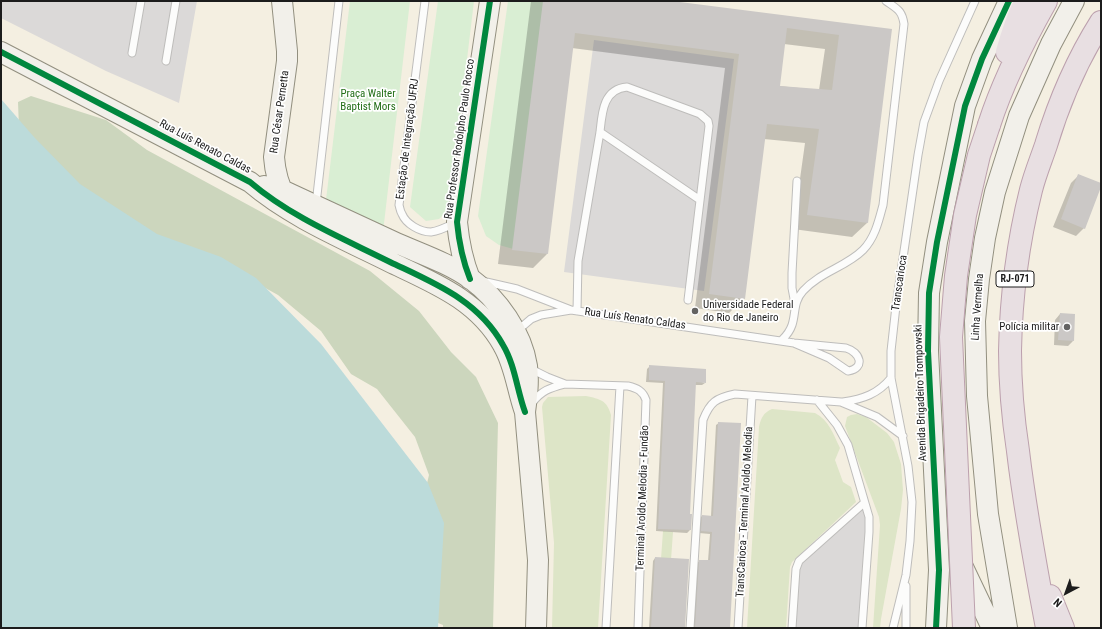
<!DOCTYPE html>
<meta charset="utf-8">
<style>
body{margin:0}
#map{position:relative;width:1102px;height:629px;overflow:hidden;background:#ebe8e5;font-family:"Roboto Condensed",sans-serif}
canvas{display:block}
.frame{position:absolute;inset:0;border:2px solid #1c1c1c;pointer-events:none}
.north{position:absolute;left:1046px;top:573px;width:40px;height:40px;-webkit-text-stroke:3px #fff;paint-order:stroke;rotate:221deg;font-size:11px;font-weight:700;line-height:16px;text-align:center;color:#1c1c1c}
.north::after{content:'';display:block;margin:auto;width:14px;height:18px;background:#1c1c1c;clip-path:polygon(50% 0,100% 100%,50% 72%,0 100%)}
</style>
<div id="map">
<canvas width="1102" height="629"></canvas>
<div class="frame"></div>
<div class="north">N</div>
</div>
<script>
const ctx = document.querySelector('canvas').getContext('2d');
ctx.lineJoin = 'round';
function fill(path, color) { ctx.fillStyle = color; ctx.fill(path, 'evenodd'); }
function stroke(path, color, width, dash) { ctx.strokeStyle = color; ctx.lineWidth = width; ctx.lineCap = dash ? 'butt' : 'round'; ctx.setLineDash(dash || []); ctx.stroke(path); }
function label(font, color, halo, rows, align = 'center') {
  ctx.font = font + ' "Roboto Condensed",sans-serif'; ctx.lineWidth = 3.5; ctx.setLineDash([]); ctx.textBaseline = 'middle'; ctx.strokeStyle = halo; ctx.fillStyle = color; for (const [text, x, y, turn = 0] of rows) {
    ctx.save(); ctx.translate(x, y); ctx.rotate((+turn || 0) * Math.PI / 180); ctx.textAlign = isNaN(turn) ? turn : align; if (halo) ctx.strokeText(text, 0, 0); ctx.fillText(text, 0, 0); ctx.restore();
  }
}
const education = new Path2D(`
 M 1,1 L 1101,1 L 1101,628 L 438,628 L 444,523 L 428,483 L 321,344 L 256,278 L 34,137 L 1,99 Z`);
const grass = new Path2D(`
 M 586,396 C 600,399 607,400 611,415 L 598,628 L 552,628 L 554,543 L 542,407 L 543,403 L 548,397 Z
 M 772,409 L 815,413 C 829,420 833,434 840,448 L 835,460 L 843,482 L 851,487 L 856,502 L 792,562 L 790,567 L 786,628 L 747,628 L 759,427 C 761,418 763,413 772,409 Z
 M 857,414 L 866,417 L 887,433 L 894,442 L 901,464 L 903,490 L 901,509 L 881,619 L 880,628 L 873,628 L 880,525 L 879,517 L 845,426 L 847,417 L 851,415 Z
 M 663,531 L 673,532 L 671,560 L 661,559 Z`);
const forest = new Path2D(`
 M 31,96 L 106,120 L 147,150 L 370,271 L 419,311 L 451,352 L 476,377 L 498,423 L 493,628 L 443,628 L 443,625 L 418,615 L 412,546 L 429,475 L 415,437 L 377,389 L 351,374 L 321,331 L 278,295 L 238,273 L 136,237 L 19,128 L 18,102 Z`);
const park = new Path2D(`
 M 350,1 L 410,1 L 383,232 L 326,200 Z
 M 438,1 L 474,1 L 449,209 L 439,219 L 426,221 L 410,207 Z
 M 508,1 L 551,1 L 517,250 L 499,245 L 486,236 L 478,216 Z`);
const parking = new Path2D(`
 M 1,1 L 197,1 L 179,103 L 106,71 L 1,18 Z
 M 594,40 L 734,59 L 704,291 L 564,272 Z
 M 864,503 L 869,517 L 862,628 L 792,628 L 799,561 Z`);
const water = new Path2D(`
 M 1,99 L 34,137 L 80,184 L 157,234 L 221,257 L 256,278 L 321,344 L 428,483 L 444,523 L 438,628 L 1,628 Z`);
const shadow = new Path2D(`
 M 531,1 L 664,1 L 891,30 L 867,223 L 852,237 L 793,229 L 805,143 L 764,139 L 744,298 L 729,313 L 695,308 L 725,68 L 572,48 L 547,254 L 533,268 L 498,264 ZM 784,44 L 825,49 L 819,90 L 779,86 Z
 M 1079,175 L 1101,184 L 1084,228 L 1076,236 L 1053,227 L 1071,183 Z
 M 1060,314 L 1073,341 L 1068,346 L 1054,345 L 1055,320 Z
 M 650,366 L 705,383 L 702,385 L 695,385 L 689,515 L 691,515 L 690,530 L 687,533 L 656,531 L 663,383 L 646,382 L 647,369 Z
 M 719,423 L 729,628 L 693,628 L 697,563 L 700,561 L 708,561 L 710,534 L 699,533 L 700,518 L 702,516 L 711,516 L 716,425 Z
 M 655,558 L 684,628 L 649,628 L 653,561 Z`);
const building = new Path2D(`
 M 543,1 L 672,1 L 892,29 L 868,223 L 807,215 L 819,129 L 767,124 L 745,299 L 709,294 L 739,54 L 575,33 L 548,254 L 512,250 ZM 787,28 L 839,35 L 832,90 L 780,86 Z
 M 1078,174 L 1101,183 L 1101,187 L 1085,229 L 1061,219 Z
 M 1060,313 L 1075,314 L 1074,341 L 1058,340 Z
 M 649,365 L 706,369 L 706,383 L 696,382 L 690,514 L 692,514 L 691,530 L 658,529 L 665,381 L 649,380 Z
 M 718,422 L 741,423 L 730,628 L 695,628 L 699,560 L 710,560 L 712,532 L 701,531 L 702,515 L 713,516 Z
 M 655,557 L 689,559 L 685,628 L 651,628 Z`);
const lane = new Path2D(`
 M 425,1 L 399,205 C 400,208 400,211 402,214 C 406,224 420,232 431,232 C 439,231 447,227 455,223
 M 132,53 L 141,1
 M 166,61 L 176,1
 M 600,132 L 700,200
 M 316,204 L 339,1
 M 482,281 L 517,289 L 571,310 L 794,343 L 846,348 C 860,352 866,368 848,371 L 829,358 L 794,343
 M 795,304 L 792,288 L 792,273 L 797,181
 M 577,311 L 578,261 L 600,132 C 602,113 603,89 627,87 L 700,114 L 708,121 L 709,126 L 688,300
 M 517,331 L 531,319 L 541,315 L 571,310
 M 782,340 C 786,336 790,331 792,325 C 796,313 793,302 803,291 C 820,272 846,267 863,250 C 875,238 879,220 883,205 L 904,24 C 902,10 897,9 886,1
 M 531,369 L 547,377 L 565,384 L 628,386 C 637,388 643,391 646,400 L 638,628
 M 817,400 L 837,425 L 848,445 L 869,517 L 869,532 L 862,628
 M 843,402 C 863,399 878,394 891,378
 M 532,403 C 542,390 550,388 565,384
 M 906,586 L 906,628
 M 606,628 L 620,386
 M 690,628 L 703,420 C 710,402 716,398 735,394 L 841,402 L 877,417 L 903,436
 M 738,628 L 752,396
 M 792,628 L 796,569 L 799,561 L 864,503
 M 893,628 L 906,575 L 910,541 L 912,502 L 908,466 L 891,378 L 891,351 L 896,306 L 918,155 L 924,122 L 939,81 L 975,1`);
const secondary = new Path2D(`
 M 282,1 L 287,51 L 287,61 L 274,157 C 275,172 279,186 286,199
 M 1,52 L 250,182 C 291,217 342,238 390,262 C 434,283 478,300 503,345 C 515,365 517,390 525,412
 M 264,186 L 282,190 C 318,207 355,224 392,241 C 418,253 447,262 471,279 C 498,299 522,333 527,366 C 529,382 527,397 525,412 L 538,560 L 536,628
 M 470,279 C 462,259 459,243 457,222 L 490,1
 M 962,565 L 992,628
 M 936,628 L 939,570 L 928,351 L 929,293 L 937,242 L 965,106 L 982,59 L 1009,1
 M 1007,628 L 988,514 L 977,396 L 975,321 L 979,279 L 985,238 L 995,192 L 1019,116 L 1051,44 L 1074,1`);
const highway = new Path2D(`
 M 1007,52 C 1012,34 1017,17 1026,1
 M 989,125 C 1003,81 1024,40 1046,1
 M 1050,596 L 1063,628
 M 1047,628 C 1036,569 1025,511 1018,451 C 1013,418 1010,385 1010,351 C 1011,297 1018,242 1031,190 C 1035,174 1041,160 1046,145 C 1059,102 1077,60 1101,22`);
const highwayBridge = new Path2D(`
 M 964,628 L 951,337 L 956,276 L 965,215 L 979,155 L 989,125`);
const cycleway = new Path2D(`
 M 1,52 L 250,182 C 291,217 342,238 390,262 C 434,283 478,300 503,345 C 515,365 517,390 525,412
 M 470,279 C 462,259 459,243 457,222 L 490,1
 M 936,628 L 939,570 L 928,351 L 929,293 L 937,242 L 965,106 L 982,59 L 1009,1`);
const markers = [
 [695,311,4,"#646362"],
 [1067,327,4,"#646362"]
];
const shields = [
 [1015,279,38]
];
const shieldNames = [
 ["RJ-071",1015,279]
];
const parkNames = [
 ["Praça Walter",368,94],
 ["Baptist Mors",368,107]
];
const streetNames = [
 ["Rua César Pernetta",280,112,-82],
 ["Estação de Integração UFRJ",408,139,-83],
 ["Rua Professor Rodolpho Paulo Rocco",460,139,-82],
 ["Rua Luís Renato Caldas",205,147,28],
 ["Transcarioca",900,283,-82],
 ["Linha Vermelha",978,307,-86],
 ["Rua Luís Renato Caldas",635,319,8],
 ["Avenida Brigadeiro Trompowski",921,393,-92],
 ["Terminal Aroldo Melodia - Fundão",643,498,-88],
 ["TransCarioca - Terminal Aroldo Melodia",745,512,-87]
];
const poiNames = [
 ["Universidade Federal",703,305],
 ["do Rio de Janeiro",703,318],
 ["Polícia militar",1059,327,"right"]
];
fill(education, '#f4efe1');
fill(grass, '#dde5c7');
fill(forest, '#ccd6bd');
fill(park, '#d9eed3');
fill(parking, '#dbd9d8');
fill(water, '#bcdbda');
fill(shadow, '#0003');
fill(building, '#cbc8c6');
stroke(lane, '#bebdbb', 9);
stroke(secondary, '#928f7f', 22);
stroke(highway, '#bca0ad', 24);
stroke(lane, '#fcfcfb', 7);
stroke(secondary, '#f2f0ea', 20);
stroke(highway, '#e8dfe2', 22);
stroke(highwayBridge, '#bca0ad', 24, []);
stroke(highwayBridge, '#e8dfe2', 22);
stroke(cycleway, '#00873e', 6);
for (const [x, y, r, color] of markers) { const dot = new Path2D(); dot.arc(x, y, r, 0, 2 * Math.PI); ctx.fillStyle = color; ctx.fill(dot); stroke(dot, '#fff', 1.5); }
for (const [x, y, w] of shields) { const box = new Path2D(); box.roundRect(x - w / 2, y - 8, w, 16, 3); ctx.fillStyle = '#fff'; ctx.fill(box); stroke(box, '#1c1c1c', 1); }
label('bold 10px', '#1c1c1c', null, shieldNames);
label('11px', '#226e17', '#fff', parkNames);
label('11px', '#1c1c1c', '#fff', streetNames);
label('11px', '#1c1c1c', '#fff', poiNames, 'left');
</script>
